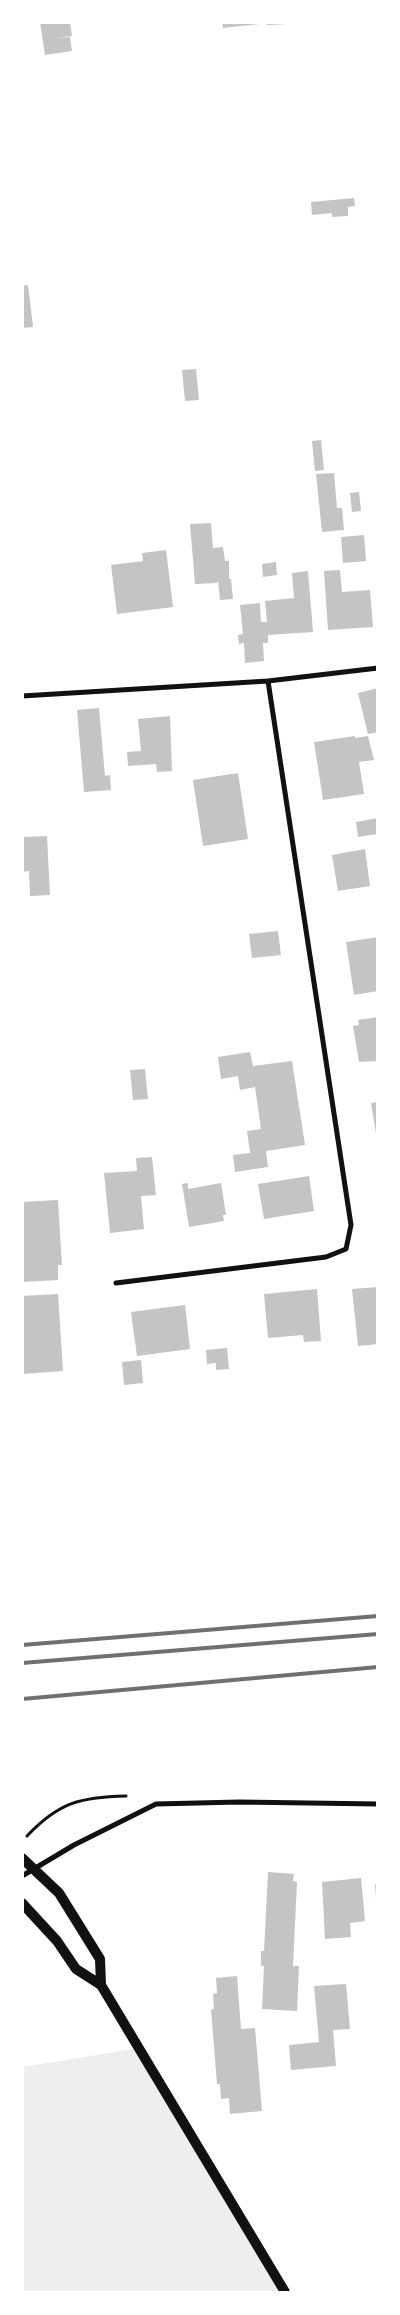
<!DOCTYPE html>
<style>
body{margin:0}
#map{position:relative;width:400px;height:2315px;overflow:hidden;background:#fff;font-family:Manrope,sans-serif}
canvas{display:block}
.frame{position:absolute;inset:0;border:24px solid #fff;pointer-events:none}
</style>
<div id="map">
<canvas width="400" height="2315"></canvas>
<div class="frame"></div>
</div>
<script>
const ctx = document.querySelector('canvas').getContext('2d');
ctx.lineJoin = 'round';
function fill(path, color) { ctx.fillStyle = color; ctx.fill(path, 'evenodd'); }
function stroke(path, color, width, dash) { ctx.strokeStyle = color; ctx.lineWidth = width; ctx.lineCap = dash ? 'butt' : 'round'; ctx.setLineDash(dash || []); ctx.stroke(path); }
const green = new Path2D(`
 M 139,2048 L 285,2292 L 23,2292 L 23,2067 Z`);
const building = new Path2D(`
 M 40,22 L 70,22 L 72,36 L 55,38 L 70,37 L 72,51 L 45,55 Z
 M 222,22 L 260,22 L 260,24 L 223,28 Z
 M 267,22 L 288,22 L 288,24 L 267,25 Z
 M 354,198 L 355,206 L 348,207 L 348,216 L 332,217 L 332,213 L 312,215 L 311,202 Z
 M 28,285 L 33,327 L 22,328 L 22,286 Z
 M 196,369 L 199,400 L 185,401 L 182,370 Z
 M 321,440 L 324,470 L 315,471 L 312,441 Z
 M 334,473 L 337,508 L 342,508 L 344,530 L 322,532 L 316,474 Z
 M 359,492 L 361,511 L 352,512 L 350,493 Z
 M 211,523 L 213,548 L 223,547 L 225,561 L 229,561 L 229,579 L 231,579 L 233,599 L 220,600 L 218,580 L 217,583 L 195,584 L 190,524 Z
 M 364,535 L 366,561 L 343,563 L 341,537 Z
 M 166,550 L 173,607 L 117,614 L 111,565 L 143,561 L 142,553 Z
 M 276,562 L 277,575 L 263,577 L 262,564 Z
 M 340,570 L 342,592 L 370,590 L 373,627 L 328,630 L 324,571 Z
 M 308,571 L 313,632 L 268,635 L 268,643 L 263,643 L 264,661 L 245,663 L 244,643 L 239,644 L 238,635 L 243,634 L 240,605 L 260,603 L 261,622 L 267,622 L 265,601 L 294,598 L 292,573 Z
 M 378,688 L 378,732 L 368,734 L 358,693 Z
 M 99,708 L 105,776 L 110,775 L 111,790 L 84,792 L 77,710 Z
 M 170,716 L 172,771 L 157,772 L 156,764 L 128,766 L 127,752 L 141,751 L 138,719 Z
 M 355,736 L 355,738 L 368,736 L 374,760 L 359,762 L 364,794 L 323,800 L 314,742 Z
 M 238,773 L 248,839 L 203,846 L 193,780 Z
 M 378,818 L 378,834 L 358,837 L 356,822 Z
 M 47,836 L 50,895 L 30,896 L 29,871 L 22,872 L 22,837 Z
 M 365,849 L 370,886 L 338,891 L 332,855 Z
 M 278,931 L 281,955 L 252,958 L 249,934 Z
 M 378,937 L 378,991 L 354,995 L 346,942 Z
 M 378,1017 L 378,1061 L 359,1062 L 353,1026 L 359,1025 L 358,1020 Z
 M 250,1052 L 253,1066 L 292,1061 L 305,1145 L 266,1151 L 268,1167 L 235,1172 L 233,1155 L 250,1153 L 247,1131 L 261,1129 L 255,1087 L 240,1090 L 238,1076 L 221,1079 L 218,1057 Z
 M 145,1069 L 148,1099 L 133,1100 L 130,1070 Z
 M 378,1102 L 378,1134 L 376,1134 L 371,1103 Z
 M 152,1157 L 156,1195 L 141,1196 L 144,1229 L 110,1233 L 104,1173 L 137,1171 L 136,1158 Z
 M 309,1176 L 314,1211 L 264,1219 L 258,1184 Z
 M 188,1183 L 188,1189 L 221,1183 L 226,1215 L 223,1215 L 224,1221 L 189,1227 L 182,1184 Z
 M 58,1200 L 62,1265 L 58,1265 L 58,1280 L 22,1282 L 22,1202 Z
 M 378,1287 L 378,1344 L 358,1346 L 352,1289 Z
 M 317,1289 L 321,1341 L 304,1342 L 303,1335 L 268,1338 L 264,1294 Z
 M 58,1294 L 63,1371 L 23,1374 L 22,1296 Z
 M 185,1305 L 190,1349 L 137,1356 L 131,1312 Z
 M 227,1348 L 229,1369 L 216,1370 L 216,1363 L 207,1364 L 206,1350 Z
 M 141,1360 L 143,1383 L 124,1385 L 122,1362 Z
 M 268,1872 L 294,1874 L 293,1881 L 297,1882 L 293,1966 L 299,1966 L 297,2011 L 262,2009 L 264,1966 L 261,1966 L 261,1951 L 264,1951 Z
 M 361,1878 L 365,1921 L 350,1923 L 351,1937 L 325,1939 L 322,1882 Z
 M 375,1884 L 378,1884 L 378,1899 L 376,1899 Z
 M 237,1976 L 241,2029 L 255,2028 L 262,2111 L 230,2114 L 229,2098 L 221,2099 L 220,2084 L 217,2084 L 211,2010 L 214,2009 L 213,1994 L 217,1993 L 216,1978 Z
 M 346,1984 L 350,2029 L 333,2030 L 336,2066 L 291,2070 L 289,2045 L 319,2042 L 314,1986 Z`);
const path = new Path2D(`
 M 27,1836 C 59,1802 81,1797 126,1796`);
const minor = new Path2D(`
 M 22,696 L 268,681 L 378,668
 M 116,1283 L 326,1257 L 346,1249 L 351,1225 L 268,681
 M 22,1876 L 74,1845 L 156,1804 L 239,1802 L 378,1804`);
const secondary = new Path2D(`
 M 22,1858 L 59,1893 L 100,1959 L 101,1985 L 285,2292
 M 22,1903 L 57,1941 L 76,1969 L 101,1985`);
const rail = new Path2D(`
 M 22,1645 L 378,1616
 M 22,1663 L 378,1634
 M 22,1699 L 378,1667`);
fill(green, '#eee');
fill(building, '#c4c4c4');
stroke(path, '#111', 3);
stroke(minor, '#111', 5);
stroke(secondary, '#111', 10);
stroke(rail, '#707070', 4);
</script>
